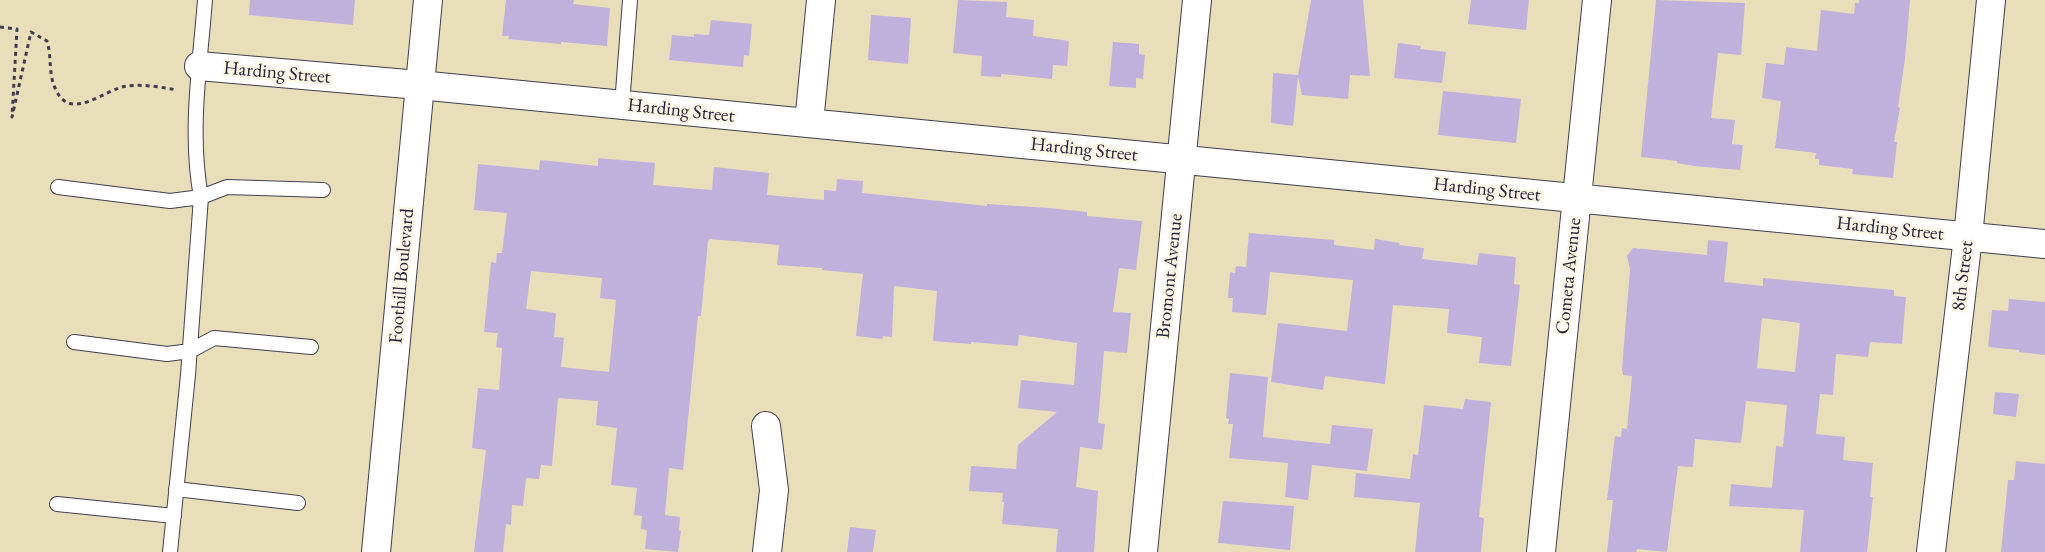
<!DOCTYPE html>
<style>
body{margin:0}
canvas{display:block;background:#e8deba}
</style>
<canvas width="2045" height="552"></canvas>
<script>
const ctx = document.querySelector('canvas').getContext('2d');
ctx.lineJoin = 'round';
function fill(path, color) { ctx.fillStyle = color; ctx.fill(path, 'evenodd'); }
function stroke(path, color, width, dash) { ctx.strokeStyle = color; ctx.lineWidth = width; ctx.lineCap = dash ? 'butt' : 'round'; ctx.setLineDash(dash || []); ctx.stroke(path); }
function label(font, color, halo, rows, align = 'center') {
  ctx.font = font + ' "EB Garamond",serif'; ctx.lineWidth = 5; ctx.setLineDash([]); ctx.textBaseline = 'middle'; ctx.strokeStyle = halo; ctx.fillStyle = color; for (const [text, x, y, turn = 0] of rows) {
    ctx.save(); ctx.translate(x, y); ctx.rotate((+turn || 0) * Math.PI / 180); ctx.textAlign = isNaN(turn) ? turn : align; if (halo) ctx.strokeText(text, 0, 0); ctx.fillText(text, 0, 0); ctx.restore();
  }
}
const building = new Path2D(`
 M 250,0 L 355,0 L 353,25 L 249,15 Z
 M 506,0 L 574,0 L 573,4 L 610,8 L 607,46 L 561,42 L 561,44 L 508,39 L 509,36 L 502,36 Z
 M 958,0 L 1007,2 L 1006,17 L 1034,20 L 1033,36 L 1069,41 L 1067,66 L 1053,65 L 1052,79 L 1001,74 L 1001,77 L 981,76 L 982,56 L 953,53 Z
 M 1311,0 L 1363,0 L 1370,76 L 1350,75 L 1348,99 L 1302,95 L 1298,77 L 1293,126 L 1271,123 L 1273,73 L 1298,75 Z
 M 1471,0 L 1529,0 L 1526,30 L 1468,24 Z
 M 1656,0 L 1745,3 L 1741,55 L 1718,53 L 1711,118 L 1735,120 L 1732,144 L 1743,145 L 1740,170 L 1694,166 L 1677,163 L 1677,161 L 1641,157 Z
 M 1859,0 L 1910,0 L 1905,59 L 1898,107 L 1900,108 L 1894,142 L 1897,142 L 1893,178 L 1852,174 L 1853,169 L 1819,165 L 1819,159 L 1815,159 L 1816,153 L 1775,148 L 1781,101 L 1762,98 L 1766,63 L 1784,65 L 1786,47 L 1817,51 L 1821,10 L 1854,14 L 1855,3 L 1859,3 Z
 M 871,15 L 911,18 L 908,64 L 868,60 Z
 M 711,20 L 752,24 L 749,56 L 744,55 L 743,67 L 669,60 L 672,35 L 694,37 L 694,34 L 709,35 Z
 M 1113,42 L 1139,44 L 1139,54 L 1145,55 L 1143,79 L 1136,78 L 1136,88 L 1109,86 Z
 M 1398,43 L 1421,46 L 1420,49 L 1446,52 L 1442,83 L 1394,78 Z
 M 1443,91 L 1521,99 L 1516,143 L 1438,135 Z
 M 598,158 L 655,163 L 653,185 L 712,190 L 714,167 L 769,173 L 767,195 L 824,200 L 824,190 L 836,191 L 837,179 L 863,181 L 862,193 L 987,206 L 987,204 L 1049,208 L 1087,212 L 1087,216 L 1142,221 L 1136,270 L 1119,268 L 1113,312 L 1131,313 L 1127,353 L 1104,351 L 1098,423 L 1105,424 L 1102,450 L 1080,447 L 1076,487 L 1098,491 L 1094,552 L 1056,552 L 1058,529 L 1002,524 L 1004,502 L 1002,502 L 1003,493 L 969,491 L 971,466 L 1016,469 L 1018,445 L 1057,412 L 1018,408 L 1021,380 L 1074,385 L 1077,343 L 1019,335 L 1018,346 L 971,342 L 971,344 L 933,341 L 937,291 L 894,286 L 892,337 L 883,336 L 882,339 L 856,336 L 863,274 L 822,270 L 822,268 L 777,265 L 779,245 L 710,239 L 708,241 L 701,316 L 698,316 L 683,470 L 669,468 L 665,515 L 680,517 L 679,530 L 681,531 L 678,552 L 645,549 L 647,530 L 641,529 L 642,516 L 634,515 L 637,488 L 611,485 L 617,428 L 596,425 L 598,401 L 558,398 L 552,466 L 541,465 L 539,479 L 526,478 L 523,506 L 512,505 L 511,525 L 506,524 L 503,552 L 474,552 L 486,450 L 472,448 L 478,388 L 499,390 L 502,348 L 496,347 L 498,333 L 484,332 L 491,262 L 496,263 L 497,253 L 502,253 L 507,213 L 474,210 L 478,164 L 539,170 L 540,160 L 598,166 ZM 531,271 L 602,278 L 600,298 L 616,300 L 609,372 L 561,367 L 564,338 L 554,337 L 556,313 L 526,309 Z
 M 1249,233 L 1334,240 L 1334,245 L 1374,250 L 1375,239 L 1400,243 L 1399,245 L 1424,248 L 1422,259 L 1477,265 L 1479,253 L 1516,257 L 1514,284 L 1520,285 L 1511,366 L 1479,363 L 1482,337 L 1447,333 L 1449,309 L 1393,305 L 1385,384 L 1325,376 L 1323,390 L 1271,382 L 1278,323 L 1347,331 L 1353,280 L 1270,272 L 1266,315 L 1232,312 L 1233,298 L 1228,298 L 1230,272 L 1235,273 L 1236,266 L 1246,267 Z
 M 1708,240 L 1728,242 L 1724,282 L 1763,286 L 1763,278 L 1894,290 L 1894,296 L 1906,297 L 1902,344 L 1870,342 L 1868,357 L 1836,354 L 1833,395 L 1820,394 L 1816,434 L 1845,437 L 1843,460 L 1873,463 L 1870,497 L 1873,497 L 1867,552 L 1800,552 L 1804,510 L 1729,506 L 1731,484 L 1772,488 L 1776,446 L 1783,447 L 1787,405 L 1746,401 L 1741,443 L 1695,439 L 1693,467 L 1678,466 L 1667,552 L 1637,549 L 1636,552 L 1607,552 L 1613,500 L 1607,500 L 1615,436 L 1621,437 L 1622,428 L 1627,429 L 1632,376 L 1623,375 L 1622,369 L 1630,269 L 1627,256 L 1633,248 L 1707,255 ZM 1762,318 L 1800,323 L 1795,372 L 1757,368 Z
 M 2009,299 L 2045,302 L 2045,355 L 2019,352 L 2019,350 L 1988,347 L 1992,310 L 2008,311 Z
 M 1230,373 L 1268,377 L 1263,437 L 1330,444 L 1332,425 L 1373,429 L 1367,471 L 1312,465 L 1308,500 L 1285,497 L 1288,463 L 1229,458 L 1233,424 L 1228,424 L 1229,419 L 1226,418 Z
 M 1995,392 L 2019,394 L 2016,417 L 1993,414 Z
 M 1465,399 L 1491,402 L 1479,517 L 1484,518 L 1481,552 L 1415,552 L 1420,503 L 1354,497 L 1356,473 L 1410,479 L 1413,454 L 1418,455 L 1424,405 L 1463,409 Z
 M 2016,461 L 2045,464 L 2045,552 L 2001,552 L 2008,480 L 2014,480 Z
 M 1223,501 L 1294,506 L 1290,550 L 1218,543 Z
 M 850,527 L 876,530 L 873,552 L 847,552 Z`);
const path = new Path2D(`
 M 0,27 L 17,29 L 12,117 L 31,32 L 47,41 C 52,57 48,75 56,90 C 71,123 106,88 127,86 C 143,84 161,87 177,90`);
const service = new Path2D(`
 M 622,105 L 630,0
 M 58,187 L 170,201 L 201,197 C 189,132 200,65 205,0
 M 74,342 L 167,354 L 190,351 L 214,338 L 311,347
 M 176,489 L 298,503
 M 57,504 L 174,516
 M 170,552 L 188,375 L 201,197 L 227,187 L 323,190`);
const minor = new Path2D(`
 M 199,66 L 419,85 L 2045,244
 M 809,123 L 821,0
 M 766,426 L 774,490 L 767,552
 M 1143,552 L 1197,0
 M 1541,552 L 1597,0`);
const tertiary = new Path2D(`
 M 1931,552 L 1968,237 L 1991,0`);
const primary = new Path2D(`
 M 376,552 L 428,0`);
const streetNames = [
 ["Harding Street",277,73,5],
 ["Harding Street",681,111,6],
 ["Harding Street",1084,150,6],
 ["Harding Street",1487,190,6],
 ["Harding Street",1890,229,6],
 ["Foothill Boulevard",402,276,-85],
 ["Bromont Avenue",1170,276,-84],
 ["Cometa Avenue",1569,276,-84],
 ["8th Street",1963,276,-83]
];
fill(building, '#c0b1dc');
stroke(service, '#403e4e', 16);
stroke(minor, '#403e4e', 30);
stroke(tertiary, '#403e4e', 30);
stroke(primary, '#403e4e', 30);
stroke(path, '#403e4e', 3, [4, 4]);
stroke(service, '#fff', 14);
stroke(minor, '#fff', 28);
stroke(tertiary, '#fff', 28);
stroke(primary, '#fff', 28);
label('19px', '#22223b', '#fcf5e5', streetNames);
</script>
